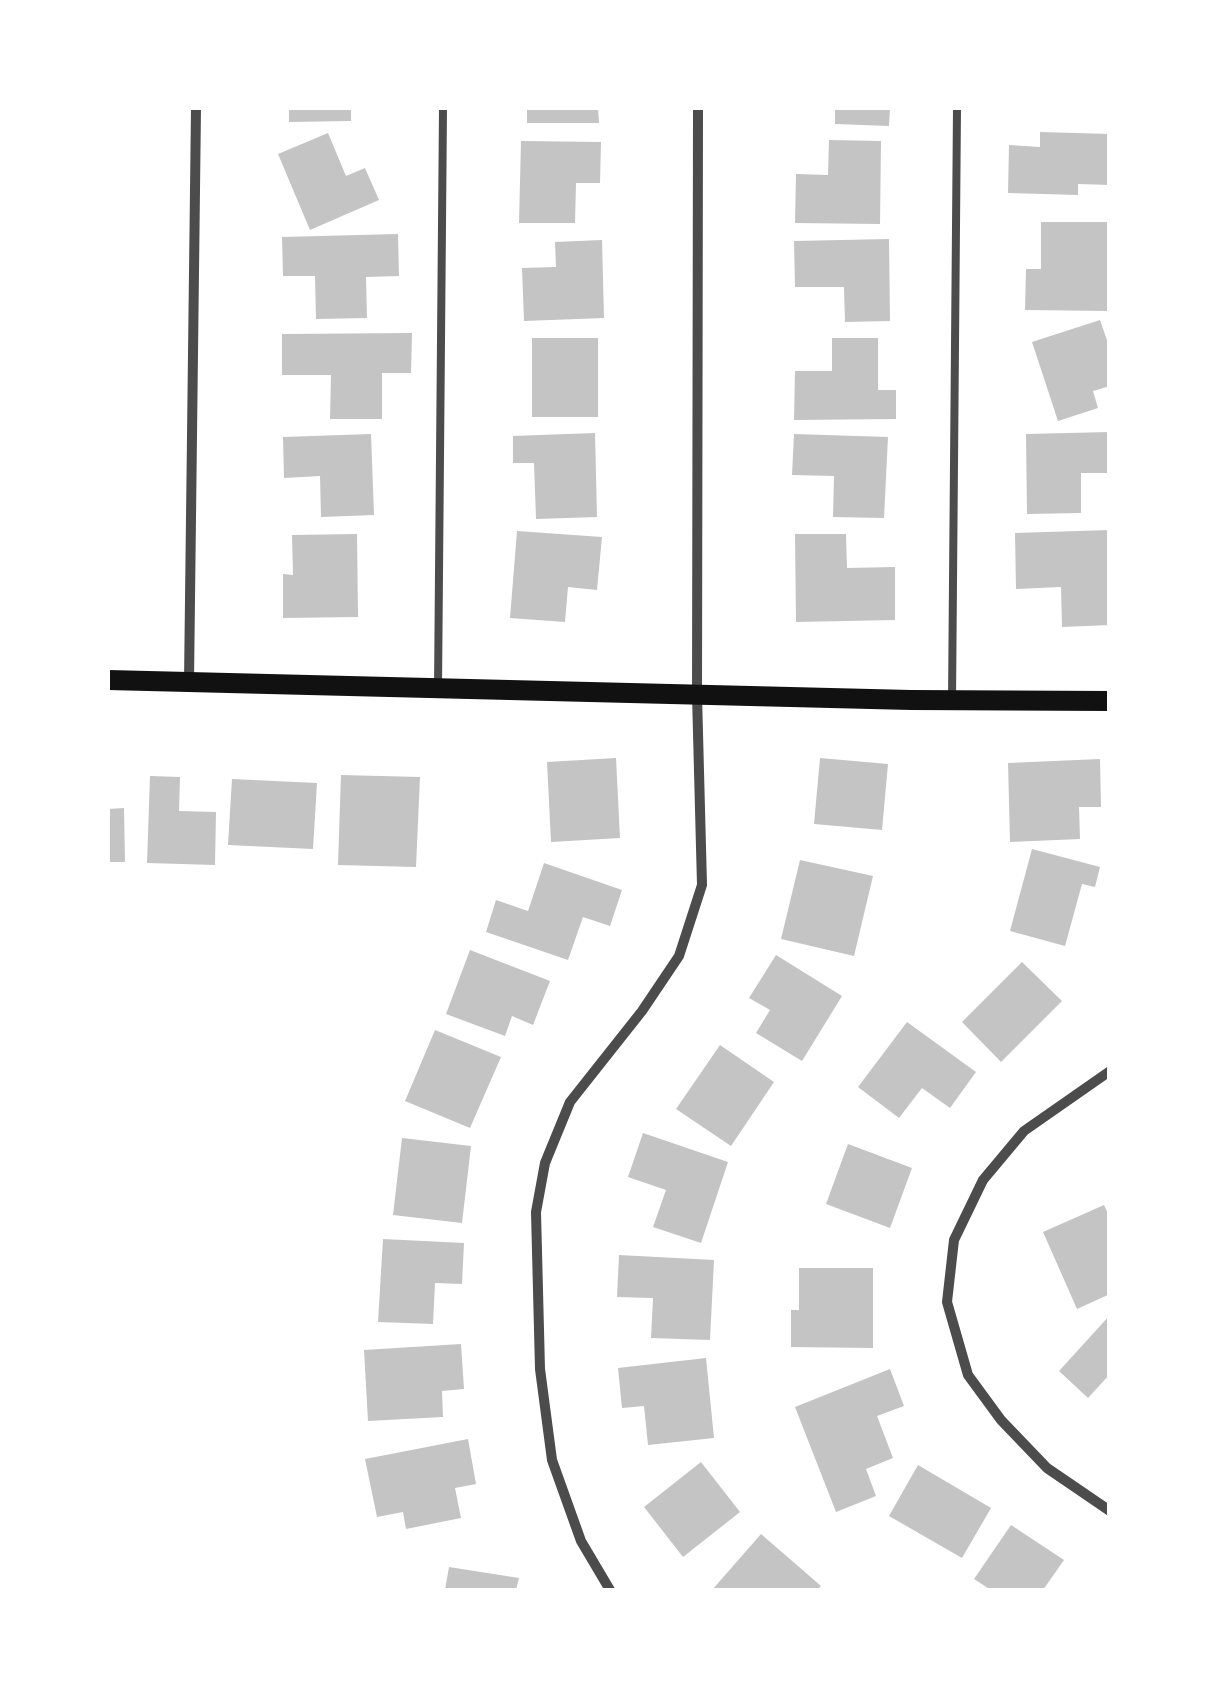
<!DOCTYPE html>
<style>
body{margin:0}
#map{position:relative;width:1217px;height:1698px;overflow:hidden;background:#fff;font-family:"PT Sans",sans-serif}
canvas{display:block}
.frame{position:absolute;inset:0;border:110px solid #fff;pointer-events:none}
</style>
<div id="map">
<canvas width="1217" height="1698"></canvas>
<div class="frame"></div>
</div>
<script>
const ctx = document.querySelector('canvas').getContext('2d');
ctx.lineJoin = 'round';
function fill(path, color) { ctx.fillStyle = color; ctx.fill(path, 'evenodd'); }
function stroke(path, color, width, dash) { ctx.strokeStyle = color; ctx.lineWidth = width; ctx.lineCap = dash ? 'butt' : 'round'; ctx.setLineDash(dash || []); ctx.stroke(path); }
const building = new Path2D(`
 M 289,108 L 351,108 L 351,121 L 289,122 Z
 M 527,108 L 598,108 L 599,123 L 527,123 Z
 M 835,108 L 890,108 L 889,126 L 835,124 Z
 M 1040,132 L 1110,134 L 1110,185 L 1078,184 L 1078,195 L 1008,193 L 1009,145 L 1040,147 Z
 M 328,133 L 346,176 L 365,168 L 379,200 L 310,230 L 278,154 Z
 M 829,140 L 881,141 L 880,224 L 795,223 L 796,174 L 828,175 Z
 M 521,141 L 601,142 L 600,183 L 576,183 L 575,223 L 519,223 Z
 M 1041,222 L 1110,222 L 1110,311 L 1025,310 L 1026,269 L 1041,269 Z
 M 398,234 L 399,276 L 366,277 L 367,318 L 316,319 L 315,276 L 283,276 L 282,237 Z
 M 889,239 L 890,321 L 845,322 L 844,287 L 795,287 L 794,241 Z
 M 602,240 L 604,318 L 524,321 L 522,268 L 556,267 L 555,242 Z
 M 1100,320 L 1110,349 L 1110,386 L 1093,391 L 1098,408 L 1058,421 L 1032,342 Z
 M 412,333 L 411,373 L 382,373 L 382,419 L 330,419 L 331,375 L 282,375 L 282,334 Z
 M 532,338 L 598,338 L 598,417 L 532,417 Z
 M 832,338 L 878,338 L 878,390 L 896,390 L 896,419 L 794,420 L 795,371 L 832,371 Z
 M 1110,432 L 1110,473 L 1081,473 L 1081,513 L 1027,514 L 1026,434 Z
 M 595,433 L 597,517 L 536,519 L 534,463 L 513,463 L 513,436 Z
 M 371,434 L 374,515 L 321,517 L 320,476 L 284,478 L 283,437 Z
 M 794,434 L 888,437 L 884,518 L 833,517 L 834,476 L 792,475 Z
 M 1110,530 L 1110,625 L 1062,627 L 1061,587 L 1016,589 L 1015,533 Z
 M 517,531 L 602,537 L 597,590 L 568,587 L 565,622 L 510,618 Z
 M 357,534 L 358,617 L 283,618 L 283,574 L 293,575 L 292,535 Z
 M 795,534 L 846,534 L 847,568 L 895,567 L 895,620 L 796,622 Z
 M 616,758 L 620,838 L 551,842 L 547,762 Z
 M 820,758 L 888,764 L 882,830 L 814,824 Z
 M 1100,759 L 1101,807 L 1079,807 L 1080,839 L 1010,842 L 1008,763 Z
 M 341,775 L 420,777 L 416,867 L 338,865 Z
 M 150,776 L 180,777 L 179,811 L 216,812 L 215,865 L 147,863 Z
 M 232,779 L 317,783 L 313,849 L 228,845 Z
 M 124,808 L 125,862 L 108,862 L 108,809 Z
 M 1032,849 L 1100,867 L 1095,887 L 1082,884 L 1065,946 L 1010,931 Z
 M 800,860 L 873,876 L 854,956 L 781,939 Z
 M 544,863 L 622,890 L 610,926 L 583,917 L 568,960 L 486,932 L 496,900 L 528,911 Z
 M 470,950 L 550,981 L 533,1025 L 512,1016 L 505,1036 L 446,1014 Z
 M 776,955 L 842,996 L 802,1061 L 756,1033 L 770,1010 L 749,998 Z
 M 1022,962 L 1062,1001 L 1001,1062 L 962,1022 Z
 M 907,1022 L 976,1072 L 950,1108 L 922,1088 L 899,1118 L 858,1087 Z
 M 435,1030 L 501,1057 L 470,1128 L 405,1101 Z
 M 720,1045 L 774,1082 L 731,1146 L 676,1109 Z
 M 643,1133 L 728,1162 L 701,1243 L 653,1227 L 666,1190 L 628,1177 Z
 M 402,1138 L 471,1146 L 462,1223 L 393,1215 Z
 M 848,1144 L 912,1168 L 890,1228 L 826,1204 Z
 M 1104,1205 L 1110,1218 L 1110,1294 L 1077,1309 L 1043,1232 Z
 M 383,1239 L 464,1243 L 462,1284 L 435,1283 L 433,1324 L 378,1322 Z
 M 619,1255 L 714,1260 L 710,1340 L 651,1338 L 653,1298 L 617,1297 Z
 M 799,1268 L 873,1268 L 873,1348 L 791,1347 L 791,1310 L 799,1310 Z
 M 1110,1315 L 1110,1374 L 1088,1398 L 1059,1371 Z
 M 461,1344 L 464,1389 L 442,1391 L 443,1417 L 368,1421 L 364,1350 Z
 M 706,1358 L 714,1438 L 648,1445 L 644,1406 L 622,1408 L 618,1368 Z
 M 890,1369 L 904,1406 L 877,1416 L 893,1458 L 866,1469 L 876,1496 L 836,1512 L 795,1407 Z
 M 468,1439 L 476,1484 L 455,1488 L 461,1518 L 406,1529 L 403,1512 L 377,1517 L 365,1459 Z
 M 701,1462 L 740,1512 L 683,1557 L 644,1507 Z
 M 918,1465 L 991,1508 L 962,1558 L 889,1516 Z
 M 1011,1525 L 1064,1560 L 1043,1590 L 991,1590 L 974,1579 Z
 M 761,1534 L 821,1586 L 817,1590 L 712,1590 Z
 M 449,1567 L 519,1578 L 516,1590 L 445,1590 Z`);
const service = new Path2D(`
 M 438,688 L 443,108
 M 952,700 L 957,108`);
const minor = new Path2D(`
 M 189,681 L 196,108
 M 1110,1071 L 1024,1131 L 983,1180 L 954,1240 L 947,1302 L 968,1375 L 1001,1420 L 1047,1468 L 1110,1511
 M 610,1590 L 581,1541 L 552,1460 L 540,1369 L 536,1212 L 545,1163 L 570,1102 L 642,1011 L 679,956 L 702,885 L 697,695 L 698,108`);
const secondary = new Path2D(`
 M 108,680 L 911,700 L 1110,701`);
fill(building, '#c4c4c4');
stroke(service, '#4c4c4c', 8);
stroke(minor, '#4c4c4c', 10);
stroke(secondary, '#111', 20);
</script>
